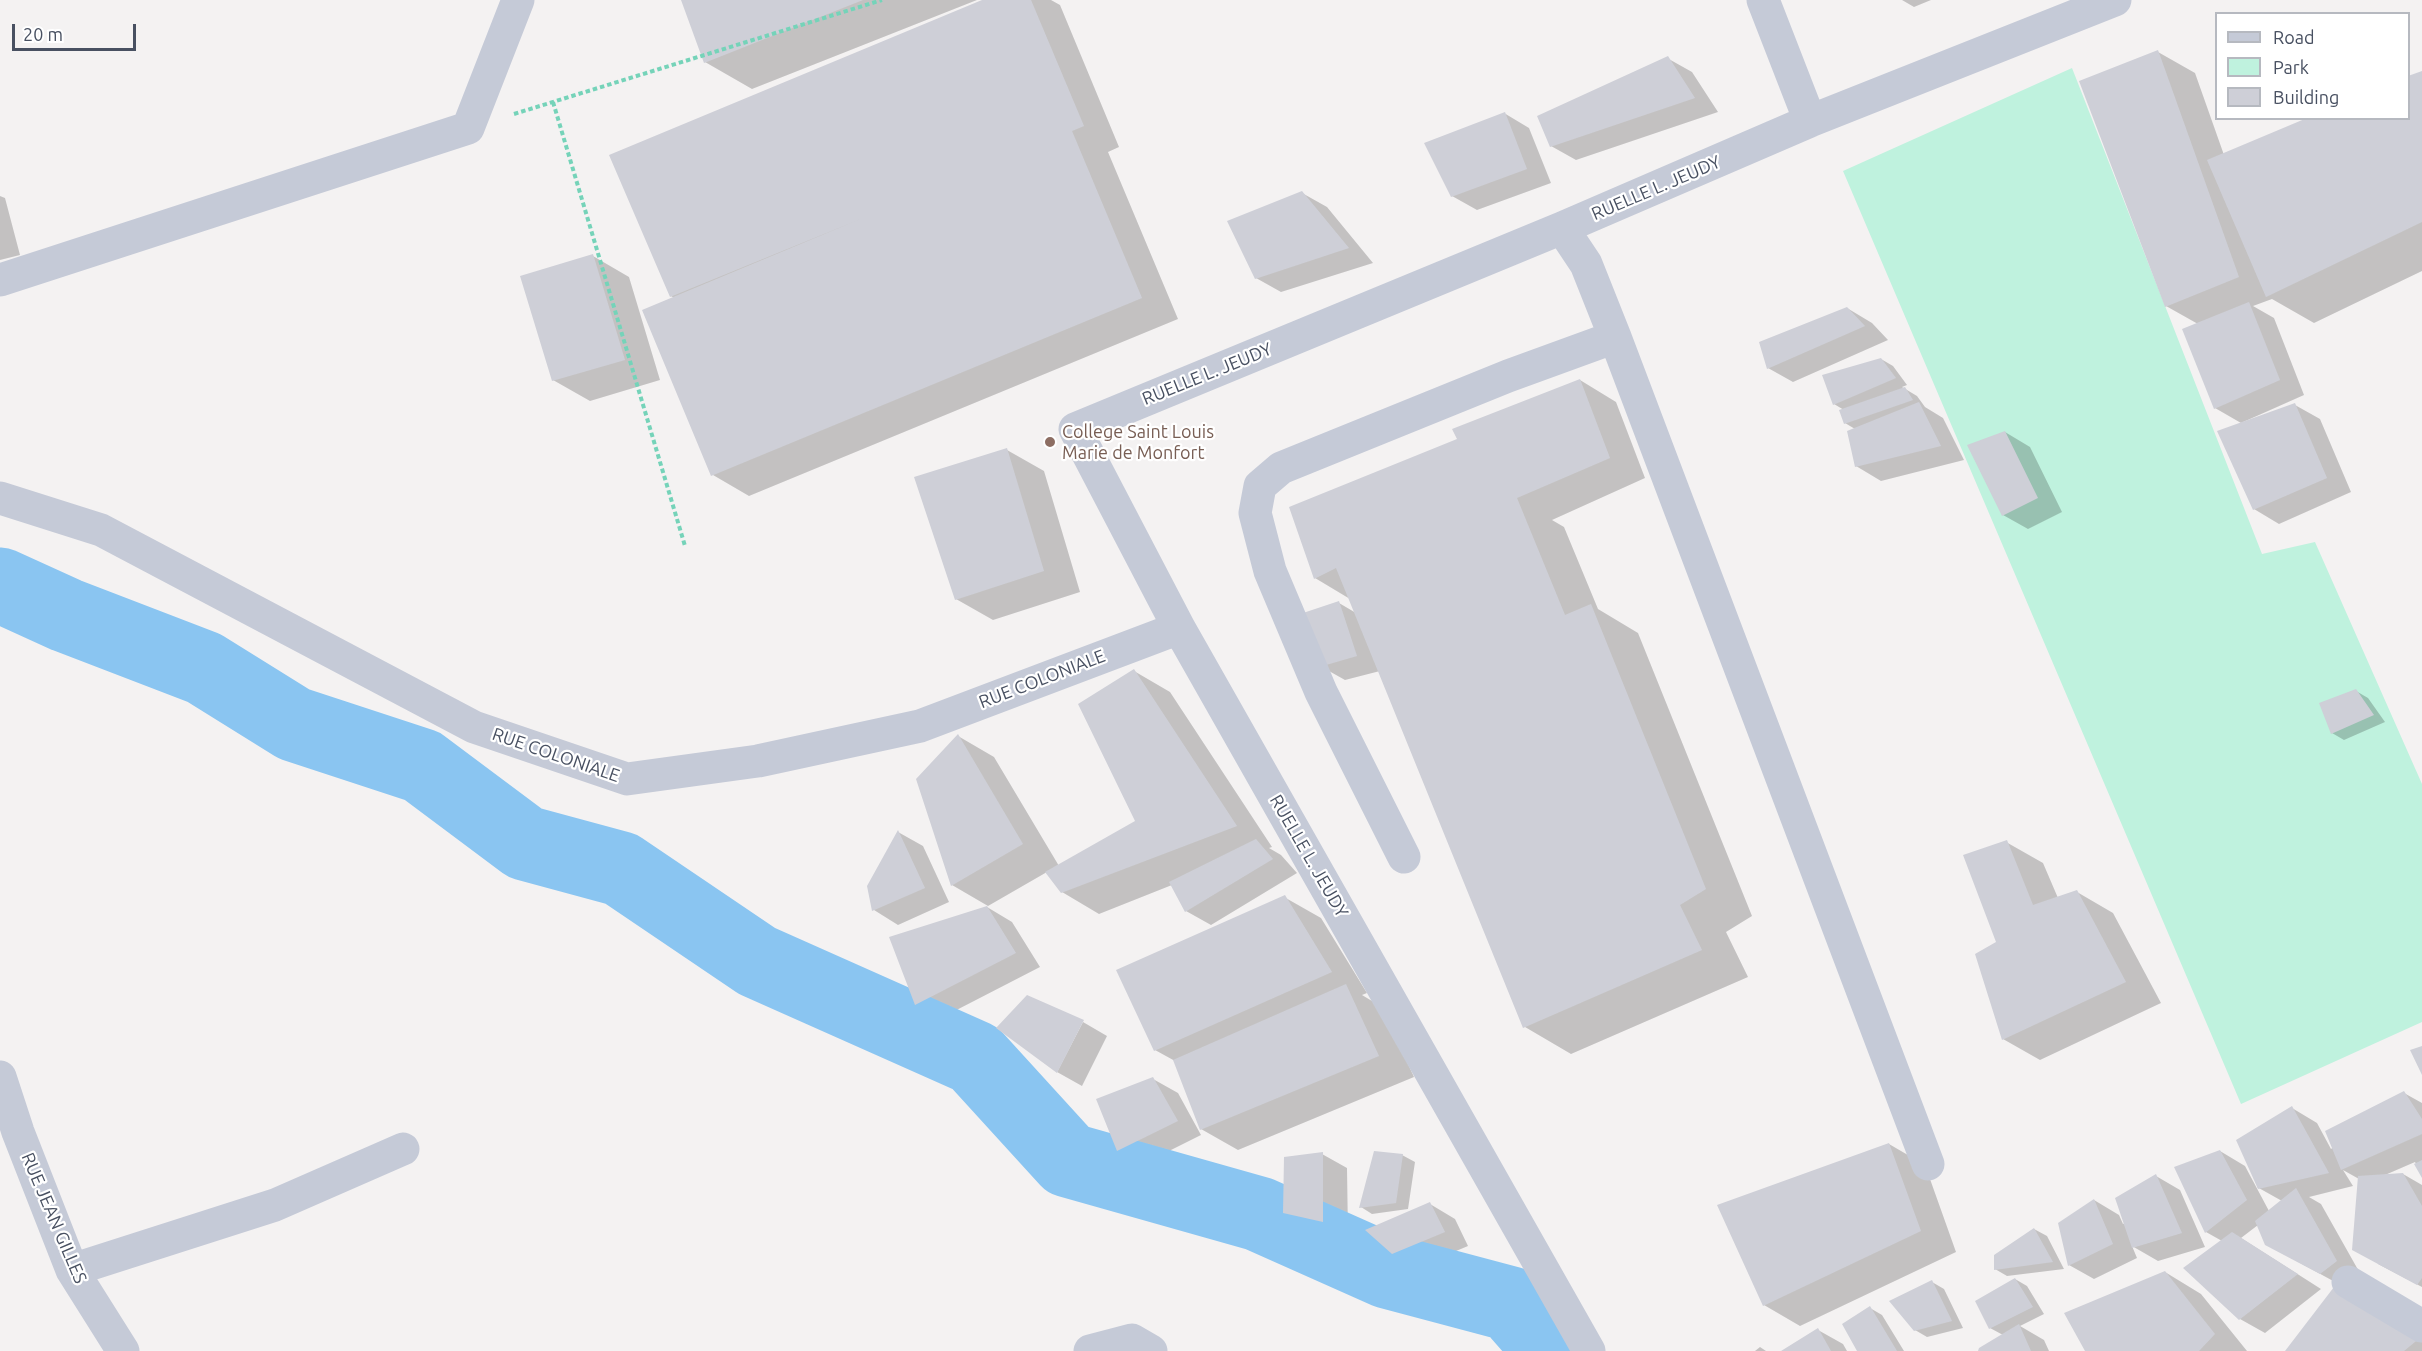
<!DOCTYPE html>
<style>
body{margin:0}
#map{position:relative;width:2422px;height:1351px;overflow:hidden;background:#f4f2f2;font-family:Ubuntu,sans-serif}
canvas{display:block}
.legend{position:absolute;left:2215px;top:12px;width:195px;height:108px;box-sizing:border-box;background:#fff;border:2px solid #b6b9c0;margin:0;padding:8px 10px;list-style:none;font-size:18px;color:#485061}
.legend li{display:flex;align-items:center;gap:12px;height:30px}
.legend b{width:30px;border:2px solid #b6b9c0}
.scale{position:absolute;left:12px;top:24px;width:124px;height:27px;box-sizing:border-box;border:3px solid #485061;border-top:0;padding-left:8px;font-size:18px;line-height:21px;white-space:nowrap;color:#485061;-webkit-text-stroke:4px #fff;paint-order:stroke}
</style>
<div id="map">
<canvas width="2422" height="1351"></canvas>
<ul class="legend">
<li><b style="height:8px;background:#c5cad7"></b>Road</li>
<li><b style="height:16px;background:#bff2de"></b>Park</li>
<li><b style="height:16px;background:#cecfd7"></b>Building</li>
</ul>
<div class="scale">20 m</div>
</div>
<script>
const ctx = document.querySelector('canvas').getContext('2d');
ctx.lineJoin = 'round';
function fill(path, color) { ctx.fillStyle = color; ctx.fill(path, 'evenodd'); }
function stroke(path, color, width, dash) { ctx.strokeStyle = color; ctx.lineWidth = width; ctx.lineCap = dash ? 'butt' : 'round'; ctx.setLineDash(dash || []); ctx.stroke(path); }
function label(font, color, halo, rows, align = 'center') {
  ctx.font = font + ' Ubuntu,sans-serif'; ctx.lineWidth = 4.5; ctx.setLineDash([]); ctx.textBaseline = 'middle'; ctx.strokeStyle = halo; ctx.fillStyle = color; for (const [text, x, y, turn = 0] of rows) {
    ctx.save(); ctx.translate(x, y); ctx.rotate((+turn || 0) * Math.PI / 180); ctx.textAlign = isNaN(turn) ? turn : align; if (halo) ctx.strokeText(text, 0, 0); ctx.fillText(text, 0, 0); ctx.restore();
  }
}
const green = new Path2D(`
 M 2072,68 L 2262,554 L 2315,542 L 2422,784 L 2422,1022 L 2241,1104 L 1843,171 Z`);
const shadow = new Path2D(`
 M 682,0 L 977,0 L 752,89 L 705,62 Z
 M 986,0 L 1051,0 L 1060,5 L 1119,147 L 1108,152 L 1178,319 L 749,496 L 713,475 L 643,311 L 674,298 L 671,296 Z
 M 1902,0 L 1931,0 L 1914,7 Z
 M 2158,52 L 2195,73 L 2224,155 L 2408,118 L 2422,72 L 2422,271 L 2314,323 L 2272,299 L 2253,306 L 2274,318 L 2304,395 L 2241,423 L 2215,408 L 2198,324 L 2166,306 Z
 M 1667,58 L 1692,72 L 1718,112 L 1576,160 L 1551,146 Z
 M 1504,113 L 1529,128 L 1551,183 L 1477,210 L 1452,196 Z
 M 1302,193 L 1327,207 L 1373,263 L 1281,292 L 1256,278 Z
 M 0,196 L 5,198 L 20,255 L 0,260 Z
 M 593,256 L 629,277 L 660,380 L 590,401 L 553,380 Z
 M 1847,308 L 1872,323 L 1888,340 L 1793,382 L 1768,368 Z
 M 1881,359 L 1893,366 L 1907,385 L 1902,387 L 1917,396 L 1925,407 L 1943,418 L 1964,460 L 1881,481 L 1856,466 L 1855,429 L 1845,423 L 1844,410 L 1834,404 Z
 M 1580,380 L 1616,402 L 1645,478 L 1552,520 L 1564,527 L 1598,609 L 1638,633 L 1752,916 L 1726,932 L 1748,977 L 1571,1054 L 1525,1027 L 1380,671 L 1345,680 L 1320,666 L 1339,603 L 1356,613 L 1350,599 L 1315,578 L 1459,440 Z
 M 2295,405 L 2320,419 L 2351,492 L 2279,524 L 2254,509 Z
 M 2005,432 L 2030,447 L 2062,512 L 2028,529 L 2003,515 Z
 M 1007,450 L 1044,471 L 1080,592 L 993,620 L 956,599 Z
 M 1134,671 L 1170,692 L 1272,847 L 1269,848 L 1281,855 L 1297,873 L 1211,925 L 1186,911 L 1172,885 L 1099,914 L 1062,892 L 1047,872 L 988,906 L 952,885 L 958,736 L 994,757 L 1059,866 L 1137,821 Z
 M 2356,691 L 2368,698 L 2385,722 L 2344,740 L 2332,733 Z
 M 898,832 L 923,846 L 949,902 L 898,925 L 874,910 L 868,887 Z
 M 2006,842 L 2043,863 L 2058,898 L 2077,892 L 2113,913 L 2161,1003 L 2040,1060 L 2003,1039 L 1998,942 Z
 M 1284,897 L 1321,918 L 1367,993 L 1362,995 L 1382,1007 L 1414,1077 L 1238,1150 L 1201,1129 L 1175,1061 L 1155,1050 Z
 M 987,907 L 1012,922 L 1040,967 L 941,1018 L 916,1004 Z
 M 1083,1022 L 1107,1036 L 1082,1086 L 1057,1072 Z
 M 1153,1079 L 1178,1093 L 1201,1135 L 1143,1164 L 1118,1150 Z
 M 2404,1093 L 2422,1103 L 2422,1175 L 2415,1162 L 2385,1175 L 2403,1174 L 2422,1185 L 2422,1287 L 2378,1264 L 2359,1179 L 2343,1170 L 2353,1186 L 2309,1197 L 2321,1204 L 2361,1275 L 2346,1288 L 2291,1258 L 2258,1225 L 2241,1238 L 2321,1289 L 2265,1333 L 2240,1319 L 2222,1241 L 2206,1232 L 2176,1168 L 2220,1151 L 2245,1166 L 2269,1211 L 2282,1201 L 2257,1187 L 2292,1108 L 2317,1123 L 2331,1149 Z
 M 1889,1144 L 1925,1165 L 1956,1252 L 1800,1326 L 1764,1305 Z
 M 1322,1154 L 1347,1168 L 1348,1235 L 1309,1226 L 1284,1212 Z
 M 1402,1155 L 1415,1162 L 1408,1209 L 1372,1214 L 1361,1207 Z
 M 2156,1176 L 2180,1190 L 2205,1247 L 2158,1261 L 2132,1246 L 2137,1258 L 2094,1279 L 2069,1265 L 2094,1200 L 2119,1215 L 2123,1224 L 2125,1223 Z
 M 1430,1204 L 1455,1219 L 1468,1246 L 1418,1267 L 1393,1253 Z
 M 2034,1229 L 2047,1236 L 2064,1269 L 2007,1276 L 1995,1269 Z
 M 2165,1272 L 2201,1294 L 2247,1351 L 2087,1351 Z
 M 2015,1279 L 2027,1286 L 2044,1314 L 2020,1326 L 2044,1340 L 2049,1351 L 1980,1351 L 2003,1335 L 1990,1328 Z
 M 1932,1282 L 1944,1289 L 1963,1328 L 1927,1337 L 1915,1330 Z
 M 1870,1308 L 1882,1315 L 1904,1351 L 1859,1351 Z
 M 1818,1330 L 1843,1344 L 1847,1351 L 1784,1351 Z
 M 2422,1340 L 2422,1351 L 2286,1351 Z
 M 1760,1347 L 1766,1351 L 1755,1351 Z`);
const river = new Path2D(`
 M 0,585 L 66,615 L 204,668 L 294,724 L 422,766 L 525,843 L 621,869 L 757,961 L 975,1058 L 1068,1160 L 1259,1214 L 1387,1271 L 1511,1304 L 1552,1351`);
const building = new Path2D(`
 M 681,0 L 863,0 L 704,63 Z
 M 982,0 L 1031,0 L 1084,126 L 1072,131 L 1142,298 L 711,476 L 642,310 L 863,218 L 670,297 L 609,155 Z
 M 2158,50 L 2239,277 L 2165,307 L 2079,81 Z
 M 1668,56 L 1695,98 L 1550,147 L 1537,116 Z
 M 2422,71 L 2422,222 L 2266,297 L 2207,160 L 2307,118 L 2408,118 L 2408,76 Z
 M 1505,112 L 1527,169 L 1451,197 L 1424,143 Z
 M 1302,191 L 1349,248 L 1255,279 L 1227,221 Z
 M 593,254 L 625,360 L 552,381 L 520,276 Z
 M 2249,302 L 2280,380 L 2214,409 L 2182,329 Z
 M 1847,307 L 1865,326 L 1767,369 L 1759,342 Z
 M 1881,358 L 1896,378 L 1833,405 L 1822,375 Z
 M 1580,379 L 1610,458 L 1517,498 L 1565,615 L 1591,604 L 1706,889 L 1680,905 L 1702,950 L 1523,1028 L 1336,568 L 1314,579 L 1289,507 L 1457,439 L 1452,429 Z
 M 1905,387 L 1913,400 L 1844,424 L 1839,410 Z
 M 1919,402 L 1941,446 L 1855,467 L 1847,431 Z
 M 2295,403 L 2327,478 L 2253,510 L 2217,431 Z
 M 2005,431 L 2038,498 L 2002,516 L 1967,445 Z
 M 1007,448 L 1044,571 L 955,600 L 914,477 Z
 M 1339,601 L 1357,656 L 1319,667 L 1300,614 Z
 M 1134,669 L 1237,826 L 1061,893 L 1045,872 L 1135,821 L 1078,704 Z
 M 2356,689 L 2374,715 L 2331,734 L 2319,703 Z
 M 958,734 L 1023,844 L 951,886 L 916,779 Z
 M 898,830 L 925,888 L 872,911 L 867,886 Z
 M 1256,839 L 1273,859 L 1185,912 L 1169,882 Z
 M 2007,840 L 2033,905 L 2077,890 L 2126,982 L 2002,1040 L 1975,954 L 1996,942 L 1963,855 Z
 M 1285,895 L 1332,972 L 1154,1051 L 1116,970 Z
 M 987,906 L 1016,953 L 915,1005 L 889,937 Z
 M 1346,984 L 1379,1056 L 1200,1130 L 1173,1060 Z
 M 1027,995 L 1084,1020 L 1057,1073 L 996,1028 Z
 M 2422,1046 L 2422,1075 L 2410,1050 Z
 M 1153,1077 L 1178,1121 L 1117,1151 L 1096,1099 Z
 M 2404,1091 L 2422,1119 L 2422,1134 L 2341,1170 L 2325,1131 Z
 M 2292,1106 L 2329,1173 L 2258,1189 L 2236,1140 Z
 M 1889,1143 L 1921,1231 L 1763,1306 L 1717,1205 Z
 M 2220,1150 L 2247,1200 L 2205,1233 L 2174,1167 Z
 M 1374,1151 L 1403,1154 L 1396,1203 L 1359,1208 Z
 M 1323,1152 L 1323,1222 L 1283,1213 L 1284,1157 Z
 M 2422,1160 L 2422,1178 L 2414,1164 Z
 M 2403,1173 L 2422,1206 L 2422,1278 L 2417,1285 L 2352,1250 L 2358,1176 Z
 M 2156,1174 L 2182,1233 L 2132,1248 L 2115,1198 Z
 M 2296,1188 L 2337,1261 L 2320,1274 L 2265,1245 L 2255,1221 Z
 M 2094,1199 L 2113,1244 L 2068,1266 L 2058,1223 Z
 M 1430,1202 L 1445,1232 L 1392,1254 L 1365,1230 Z
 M 2034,1228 L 2053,1262 L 1994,1270 L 1994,1255 Z
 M 2232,1232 L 2298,1274 L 2239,1320 L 2183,1268 Z
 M 2165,1271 L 2215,1334 L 2199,1351 L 2085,1351 L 2064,1313 Z
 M 2015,1278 L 2033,1307 L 1989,1329 L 1975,1301 Z
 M 1932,1280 L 1952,1321 L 1914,1331 L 1889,1301 Z
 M 2334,1287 L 2421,1337 L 2404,1351 L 2285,1351 Z
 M 1870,1306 L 1897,1351 L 1857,1351 L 1842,1324 Z
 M 2019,1324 L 2031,1351 L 1978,1351 L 1979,1348 Z
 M 1818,1328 L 1831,1351 L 1781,1351 Z`);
const path = new Path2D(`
 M 553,102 L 685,546
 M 514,114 L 882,0`);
const minor = new Path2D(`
 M 1763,0 L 1810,121
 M 1562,228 L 1586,264 L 1615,337 L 1928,1164
 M 0,280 L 468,128 L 518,0
 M 0,498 L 101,530 L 474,727 L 627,779 L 758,761 L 920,726 L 1179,628
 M 1404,857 L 1321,692 L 1270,571 L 1255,513 L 1260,486 L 1281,468 L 1508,376 L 1615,337
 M 0,1077 L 18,1132 L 72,1270 L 123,1351
 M 72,1270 L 275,1205 L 403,1149
 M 2348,1282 L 2422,1326
 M 1090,1351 L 1132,1340 L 1151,1351
 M 1589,1351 L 1179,628 L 1075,429 L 1562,228 L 1810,121 L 2115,0`);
const markers = [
 [1050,442,6,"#8d6e63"]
];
const streetNames = [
 ["RUELLE L. JEUDY",1656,188,-23],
 ["RUELLE L. JEUDY",1207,374,-22],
 ["RUE COLONIALE",1042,679,-21],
 ["RUE COLONIALE",556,755,19],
 ["RUELLE L. JEUDY",1309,856,60],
 ["RUE JEAN GILLES",54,1218,67]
];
const educationNames = [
 ["College Saint Louis",1062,432],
 ["Marie de Monfort",1062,453]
];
fill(green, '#bff2de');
fill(shadow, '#0003');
stroke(river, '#8ac5f1', 75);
fill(building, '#cecfd7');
stroke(path, '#75d3b9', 4, [4.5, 3]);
stroke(minor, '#c5cad7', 33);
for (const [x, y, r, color] of markers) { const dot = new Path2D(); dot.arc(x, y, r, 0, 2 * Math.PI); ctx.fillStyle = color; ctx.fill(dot); stroke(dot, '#fff', 2); }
label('18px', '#485061', '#fff', streetNames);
label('18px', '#785e54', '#fff', educationNames, 'left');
</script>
